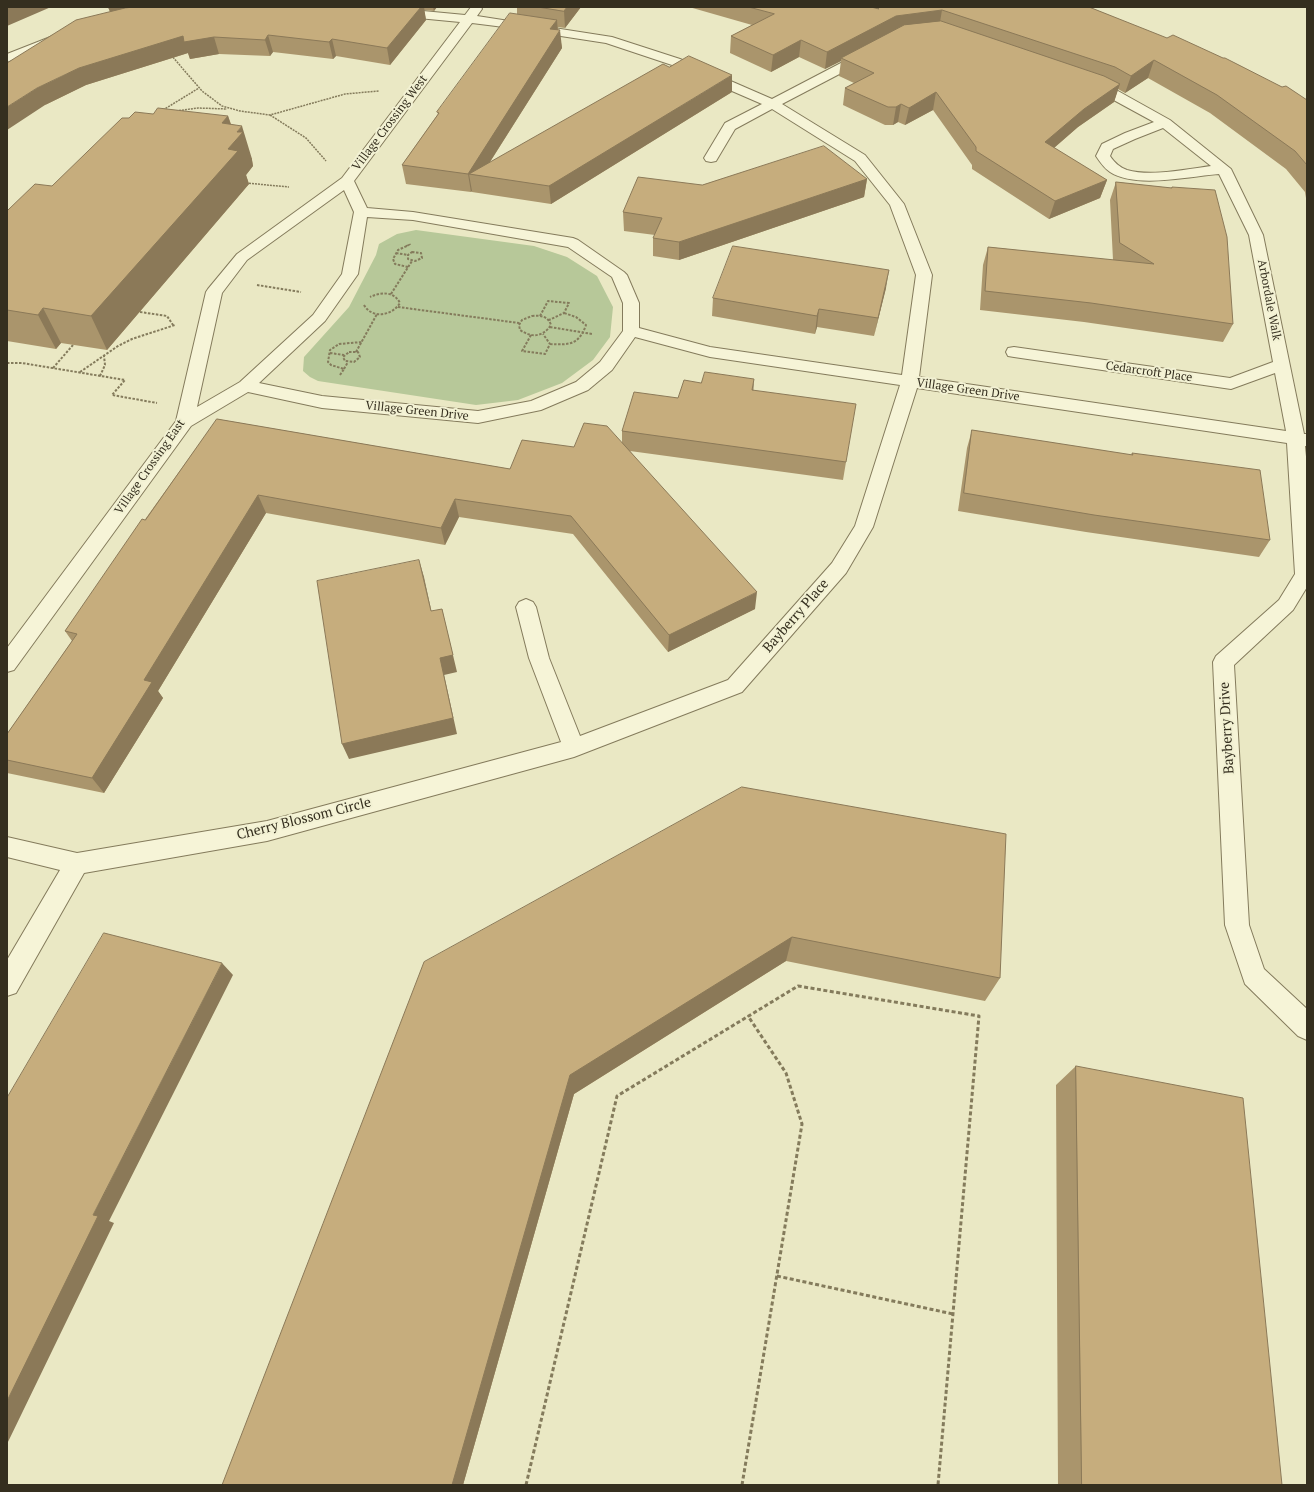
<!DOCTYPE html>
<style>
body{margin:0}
#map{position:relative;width:1314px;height:1492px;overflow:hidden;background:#eae8c4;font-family:"PT Serif",serif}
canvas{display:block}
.frame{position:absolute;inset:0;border:8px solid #352f1f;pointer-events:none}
</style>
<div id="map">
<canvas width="1314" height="1492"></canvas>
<div class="frame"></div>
</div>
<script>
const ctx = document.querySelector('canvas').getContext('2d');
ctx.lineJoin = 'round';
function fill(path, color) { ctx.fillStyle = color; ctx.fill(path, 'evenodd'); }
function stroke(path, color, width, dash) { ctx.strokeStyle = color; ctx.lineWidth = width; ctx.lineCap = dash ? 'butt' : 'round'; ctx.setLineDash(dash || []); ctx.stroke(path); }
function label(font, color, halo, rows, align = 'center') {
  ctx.font = font + ' "PT Serif",serif'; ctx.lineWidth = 4; ctx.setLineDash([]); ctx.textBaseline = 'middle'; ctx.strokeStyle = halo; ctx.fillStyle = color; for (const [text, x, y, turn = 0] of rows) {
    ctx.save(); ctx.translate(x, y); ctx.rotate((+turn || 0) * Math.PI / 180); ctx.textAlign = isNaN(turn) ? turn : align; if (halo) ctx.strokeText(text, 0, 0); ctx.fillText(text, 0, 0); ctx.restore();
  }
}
const green = new Path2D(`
 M 416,230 L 534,246 L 567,257 L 597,276 L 613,307 L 610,337 L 593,360 L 562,383 L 518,400 L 476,405 L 318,381 L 310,377 L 303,371 L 304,357 L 349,307 L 376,255 L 379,244 L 397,234 Z`);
const pathFar2 = new Path2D(`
 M 171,55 L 202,91 L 222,106 L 240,111 L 270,115 L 345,94 L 379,91
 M 163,110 L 199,88
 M 176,111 L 198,108 L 227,109
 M 270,115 L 306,138 L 326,161
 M 246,183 L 289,187
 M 406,246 L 411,244`);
const pathFar1 = new Path2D(`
 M 412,252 L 421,253 L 422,258 L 415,261 L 408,259 L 408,255 Z
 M 396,253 L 408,255
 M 408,267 L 395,264 L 393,259 L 398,250 L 409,245
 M 257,285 L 301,292
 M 391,294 L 412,261
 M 364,305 C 372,319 392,316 400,303 C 394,291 381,292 370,297
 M 398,307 L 519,323
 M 140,312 L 167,316 L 173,325
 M 532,316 C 540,315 548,316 551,325 C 543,337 532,338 520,330 L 519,325 L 522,320 Z
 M 540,316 L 548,301 L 569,303 L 564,313 L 549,320
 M 550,327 L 592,334
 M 531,335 L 522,351 L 545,354 L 550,344 L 543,334
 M 550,344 C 569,345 579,345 586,325 L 576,317 L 564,313
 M 349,352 L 358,352 L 360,357 L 354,362 L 345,361 L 343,357 Z
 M 356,352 L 377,314
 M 330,353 L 344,355
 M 7,363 L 22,363 L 125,380 L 112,395 L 157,403
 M 53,368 L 73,345
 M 344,369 L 348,362
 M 80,372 L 118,346 L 132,339 L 175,325
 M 340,375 L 344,369 L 331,365 L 328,362 L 330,350 L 339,344 L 362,342
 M 100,376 L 105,365 L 104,356`);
const path = new Path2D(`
 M 777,1276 L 953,1314
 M 526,1485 L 617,1096 L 798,986 L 979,1016 L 938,1485
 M 742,1485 L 802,1124 L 786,1073 L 748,1016`);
const minor = new Path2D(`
 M 339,7 L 381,7 L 465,15 L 471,7 L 481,7 L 482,9 L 477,16 L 612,37 L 680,59 L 772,99 L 862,52 L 870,52 L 872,55 L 870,58 L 782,104 L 865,155 L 904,204 L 932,275 L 919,377 L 1286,431 L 1275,373 L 1231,389 L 1014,357 L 1008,356 L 1006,352 L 1008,348 L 1014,347 L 1230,378 L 1273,362 L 1249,235 L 1219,174 C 1191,176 1135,189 1110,172 C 1104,168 1100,162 1096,156 L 1102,144 L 1125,133 L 1154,122 L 1099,92 L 1083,86 L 1082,83 L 1083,80 L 1088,79 L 1109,86 L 1170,120 L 1231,169 L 1263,235 L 1304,434 L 1307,434 L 1307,446 L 1305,446 L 1307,467 L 1307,587 L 1293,610 L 1234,665 L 1249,925 L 1264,969 L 1307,1009 L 1307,1040 L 1298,1036 L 1245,984 L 1225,925 L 1213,662 L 1216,656 L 1279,600 L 1295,574 L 1287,443 L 917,388 L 873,527 L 846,573 L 742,692 L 574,757 L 267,841 L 84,873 L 16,993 L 7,996 L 7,960 L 60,870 L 7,857 L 7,837 L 77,853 L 267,821 L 561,742 L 529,658 L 516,607 L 519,602 L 526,599 L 533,602 L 536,607 L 549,658 L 580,736 L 728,680 L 832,563 L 855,526 L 900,385 L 710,357 L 635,337 L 612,370 L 588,390 L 541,410 L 478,423 L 322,408 L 248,392 L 191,426 L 14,670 L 7,672 L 7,648 L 176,421 L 206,292 L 208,289 L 237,254 L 342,178 L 460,22 L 345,11 L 341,10 ZM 472,23 L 496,26 L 606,43 L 672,65 L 762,104 L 725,123 L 704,158 L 706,161 L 711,162 L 716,161 L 735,129 L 772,109 L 855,161 L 890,205 L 916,275 L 902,375 L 710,347 L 639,328 L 639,303 L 627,275 L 624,272 L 578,240 L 573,238 L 413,212 L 367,208 L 354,181 ZM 1163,128 L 1211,166 C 1187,169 1151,177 1127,170 C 1119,167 1114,162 1110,156 L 1113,149 L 1135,139 ZM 344,190 L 354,212 L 342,274 L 313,315 L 240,382 L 197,407 L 222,293 L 247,260 ZM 367,217 L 413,220 L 568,247 L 612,277 L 623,303 L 623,331 L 600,362 L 576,382 L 531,401 L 478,411 L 322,396 L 259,383 L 325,321 L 358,274 Z
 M 58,34 L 62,35 L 64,38 L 62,41 L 7,62 L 7,54 Z`);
const wall = new Path2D(`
 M 108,7 L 437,7 L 434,11 L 424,10 L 426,20 L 390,65 L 336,56 L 333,59 L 273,52 L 270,56 L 219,54 L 190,59 L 188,53 L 86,85 L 45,105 L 110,12 Z
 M 517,7 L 581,7 L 565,28 L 558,27 L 562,48 L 490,162 L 732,92 L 551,204 L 472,192 L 472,191 L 471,192 L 406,184 L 402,165 L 438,114 L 437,112 L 517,14 Z
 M 689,7 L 1089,7 L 1282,87 L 1307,100 L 1307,204 L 1305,192 L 1286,169 L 1210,113 L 1148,78 L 1125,93 L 1118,89 L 1114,102 L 1078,127 L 1054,148 L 1107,180 L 1100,198 L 1049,219 L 972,169 L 972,165 L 933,110 L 905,125 L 898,122 L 893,125 L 885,125 L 843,105 L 845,88 L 854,83 L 839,76 L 841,61 L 825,69 L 799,57 L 771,72 L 730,53 L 731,36 L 752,25 Z
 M 153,114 L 228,116 L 231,124 L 252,159 L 252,160 L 253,166 L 246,175 L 249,184 L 107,350 L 61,343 L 56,349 L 7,341 L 7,210 L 8,210 L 52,186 L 129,118 Z
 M 867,179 L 864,197 L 679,260 L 653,256 L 653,238 L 655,235 L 624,231 L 623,212 L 702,185 Z
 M 1116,182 L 1171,188 L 1172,187 L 1233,324 L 1223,342 L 1084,322 L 980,310 L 983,265 L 988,247 L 1113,260 L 1110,200 Z
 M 886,288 L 874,336 L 817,327 L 815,334 L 712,316 L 713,298 Z
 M 753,390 L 846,462 L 843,480 L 630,451 L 755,609 L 668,652 L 573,534 L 459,517 L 445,545 L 266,513 L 158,691 L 163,698 L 104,793 L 7,773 L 7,734 L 72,641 L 65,631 L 217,419 L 510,469 L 574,447 L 622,442 L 622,431 L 678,398 Z
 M 972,430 L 1131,455 L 1132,453 L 1270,540 L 1259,557 L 1086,532 L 958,511 L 967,448 Z
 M 742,787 L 1000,978 L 985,1001 L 786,961 L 574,1094 L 463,1485 L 222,1485 Z
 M 1076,1066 L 1282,1485 L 1058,1485 L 1056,1085 Z`);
const shadedWall = new Path2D(`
 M 7,7 L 51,7 L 7,26 Z
 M 108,7 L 191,7 L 113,18 Z
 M 421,7 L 424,7 L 426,20 L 390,65 L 387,48 Z
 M 433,7 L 437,7 L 434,11 Z
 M 567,7 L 581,7 L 565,28 L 564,11 Z
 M 942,10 L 939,28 L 841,58 L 841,61 L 825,69 L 827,52 L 896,16 Z
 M 557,20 L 558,34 L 560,30 L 562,48 L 481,176 L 469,174 L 472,191 L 471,192 L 468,174 L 550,29 Z
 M 268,35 L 273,52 L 270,56 L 265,40 Z
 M 183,36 L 214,37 L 219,54 L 190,59 L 188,53 L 86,85 L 45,105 L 7,130 L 7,107 L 37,88 L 79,68 Z
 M 332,39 L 336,56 L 333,59 L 329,42 Z
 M 801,40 L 799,57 L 771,72 L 773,55 Z
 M 1154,60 L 1148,78 L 1125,93 L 1131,76 Z
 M 732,75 L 732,92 L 551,204 L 549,186 Z
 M 1120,84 L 1114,102 L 1078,127 L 1040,160 L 1045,142 L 1084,109 Z
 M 936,92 L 933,110 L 905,125 L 909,108 Z
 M 901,104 L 898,122 L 893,125 L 896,107 Z
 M 228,116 L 236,140 L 237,132 L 242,126 L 252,159 L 252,160 L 253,166 L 246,175 L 249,184 L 107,350 L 91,316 L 228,149 L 222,123 Z
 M 867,179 L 864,197 L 679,260 L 679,242 Z
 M 1107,180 L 1100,198 L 1049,219 L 1055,201 Z
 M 889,270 L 886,288 L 874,336 L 878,318 Z
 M 43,308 L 61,343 L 56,349 L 38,315 Z
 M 819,309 L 817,327 L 815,334 L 817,316 Z
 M 754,379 L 753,397 L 752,390 Z
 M 258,495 L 266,513 L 158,691 L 163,698 L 104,793 L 92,778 L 144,680 Z
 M 455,499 L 459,517 L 445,545 L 441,528 Z
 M 419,560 L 424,577 L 435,628 Z
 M 757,592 L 755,609 L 668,652 L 669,635 Z
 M 442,609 L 457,672 L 444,675 L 457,734 L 349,759 L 342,744 L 440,658 Z
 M 792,937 L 786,961 L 574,1094 L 463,1485 L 452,1485 L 570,1075 Z
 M 222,963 L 233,975 L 109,1221 L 114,1223 L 7,1444 L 7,1401 L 93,1215 Z`);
const building = new Path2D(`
 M 134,7 L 421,7 L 387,48 L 332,39 L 329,42 L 268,35 L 265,40 L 214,37 L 184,42 L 183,36 L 79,68 L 37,88 L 7,107 L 7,63 L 76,20 L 125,8 Z
 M 538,7 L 567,7 L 564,11 Z
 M 749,7 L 871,7 L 879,9 L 877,7 L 1089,7 L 1167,38 L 1173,35 L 1223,58 L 1225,58 L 1282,87 L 1286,86 L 1307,100 L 1307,165 L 1295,151 L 1217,95 L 1154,60 L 1131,76 L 1115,67 L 942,10 L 896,16 L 827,52 L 801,40 L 773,55 L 731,36 L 774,14 Z
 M 510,13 L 557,20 L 550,29 L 560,30 L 468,174 L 402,165 L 439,113 L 437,112 Z
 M 941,21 L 1104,76 L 1120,84 L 1084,109 L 1045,142 L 1107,180 L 1055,201 L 976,151 L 976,147 L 936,92 L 909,108 L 901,104 L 896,107 L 888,107 L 845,88 L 874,73 L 841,58 L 904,25 Z
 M 689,56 L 732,75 L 549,186 L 469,174 L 663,64 L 669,67 Z
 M 158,108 L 228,116 L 222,123 L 242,126 L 237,132 L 243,132 L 228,149 L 238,151 L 91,316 L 43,308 L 38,315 L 7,310 L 7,210 L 8,210 L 35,184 L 52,186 L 122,118 L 129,118 L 135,112 L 153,114 Z
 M 824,146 L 867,179 L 679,242 L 653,238 L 662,218 L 623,212 L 638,177 L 702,185 Z
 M 1116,182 L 1172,188 L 1172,187 L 1215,190 L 1227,237 L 1233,324 L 1091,303 L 985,291 L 988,247 L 1154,264 L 1120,243 Z
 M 733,246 L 889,270 L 878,318 L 819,309 L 817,316 L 713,298 Z
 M 705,372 L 754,379 L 752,390 L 856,404 L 846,462 L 622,431 L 634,392 L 678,398 L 684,380 L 701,383 Z
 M 217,419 L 510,469 L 522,440 L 574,447 L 584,423 L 607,426 L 757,592 L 669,635 L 571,516 L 455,499 L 441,528 L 258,495 L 144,680 L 152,682 L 92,778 L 7,760 L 7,734 L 77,634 L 65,631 L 142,519 L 145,520 Z
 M 972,430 L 1133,455 L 1132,453 L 1260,470 L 1270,540 L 1094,515 L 964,493 Z
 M 419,560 L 431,611 L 442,609 L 453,655 L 440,658 L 453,718 L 342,744 L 317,581 Z
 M 742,787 L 1006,834 L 1000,978 L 792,937 L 570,1075 L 452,1485 L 222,1485 L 424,962 Z
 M 104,933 L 222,963 L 93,1215 L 98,1216 L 7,1401 L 7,1098 Z
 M 1076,1066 L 1243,1098 L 1282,1485 L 1082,1485 Z`);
const farStreetnames = [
 ["Village Crossing West",390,123,-53],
 ["Arbordale Walk",1269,300,79],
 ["Cedarcroft Place",1149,372,8],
 ["Village Green Drive",968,390,8],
 ["Village Green Drive",417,411,6],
 ["Village Crossing East",150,467,-55]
];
const streetNames = [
 ["Bayberry Place",796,616,-49],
 ["Bayberry Drive",1227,728,-93],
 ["Cherry Blossom Circle",304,819,-14]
];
fill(green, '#b7c899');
stroke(minor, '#847b5c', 2);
stroke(pathFar2, '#847b5c', 1.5, [2, 1]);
stroke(pathFar1, '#847b5c', 2, [2.5, 1.5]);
stroke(path, '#847b5c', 3, [4, 2.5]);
fill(minor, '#f6f4d7');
fill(wall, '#aa956c');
fill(shadedWall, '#8b7958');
fill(building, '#c6ad7d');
stroke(building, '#8b7958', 1);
label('12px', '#352f1f', '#f2f1d3', farStreetnames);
label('14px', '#352f1f', '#f2f1d3', streetNames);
</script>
